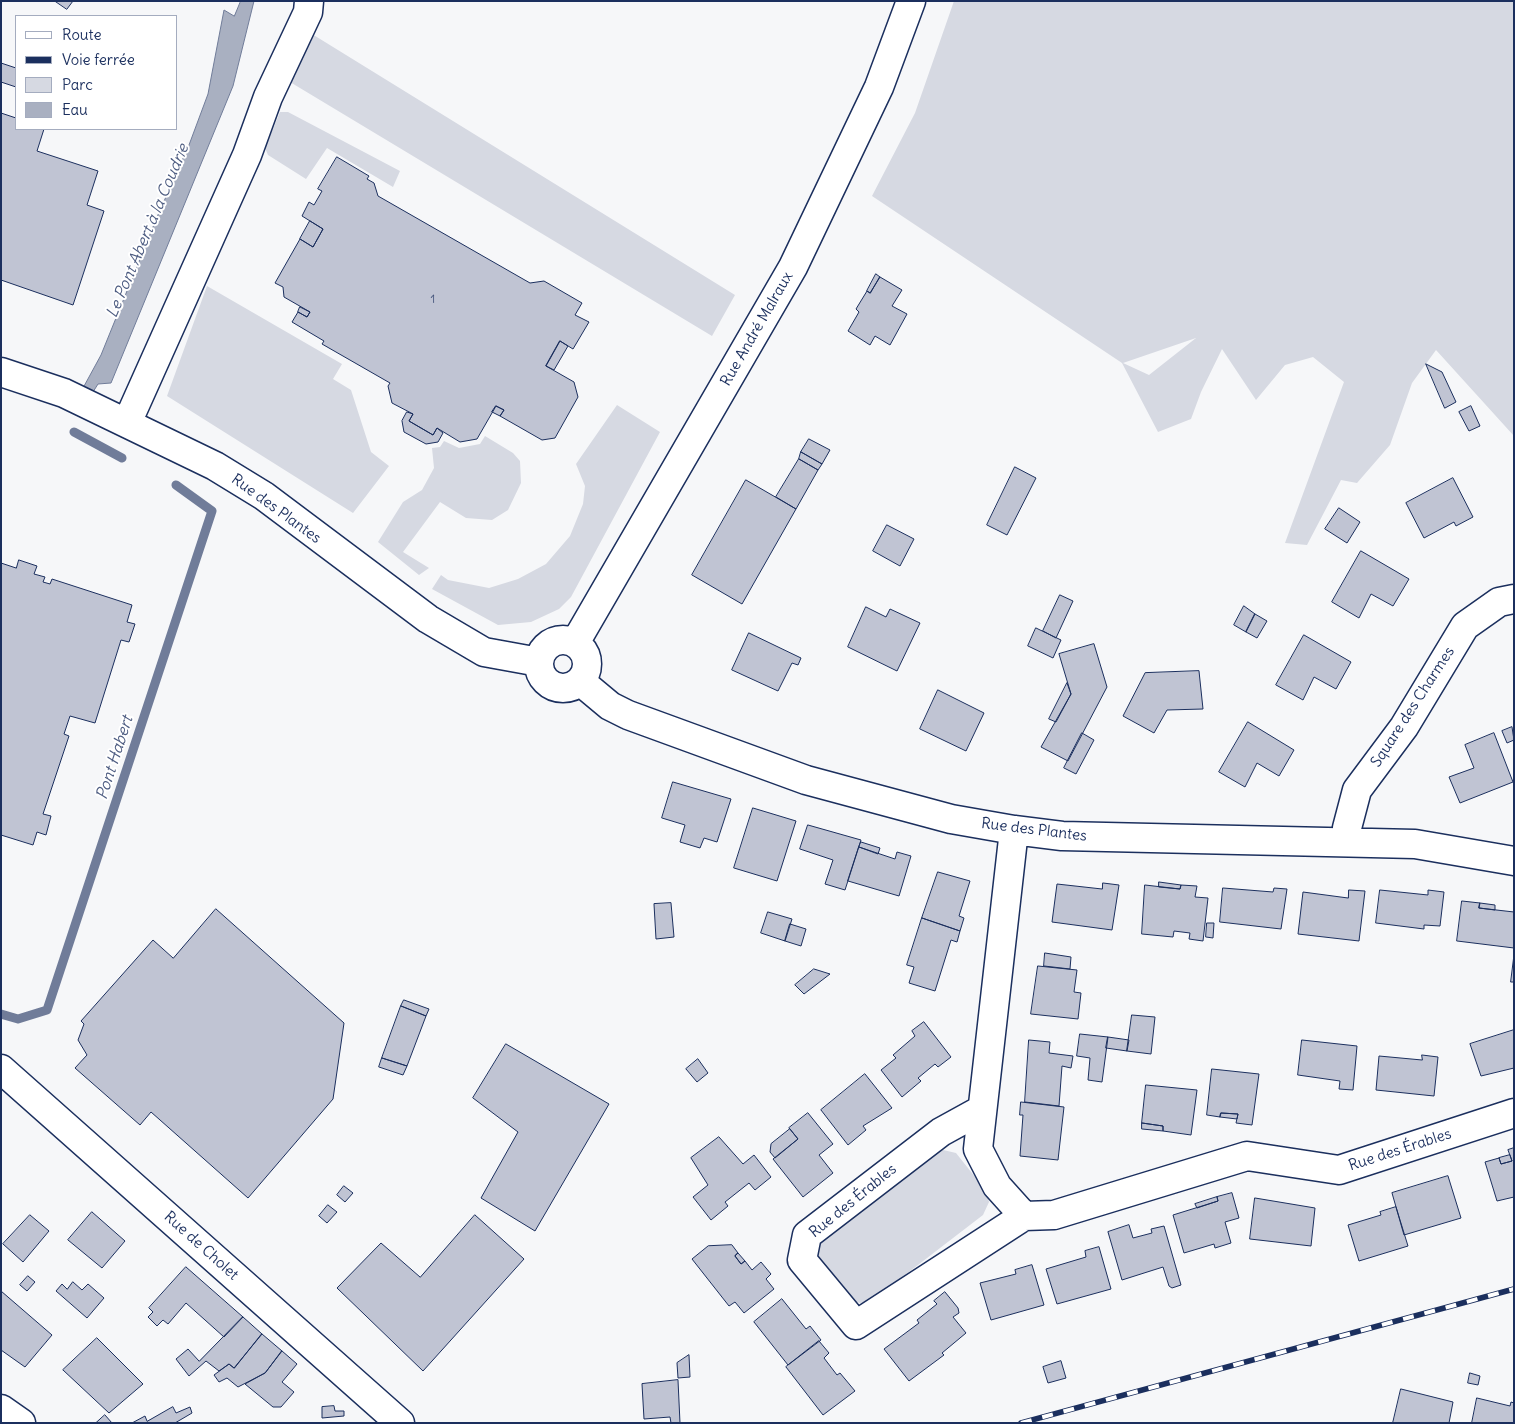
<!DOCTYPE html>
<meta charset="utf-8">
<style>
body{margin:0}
#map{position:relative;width:1515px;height:1424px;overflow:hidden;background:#f6f7f9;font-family:Delius,sans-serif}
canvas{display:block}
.frame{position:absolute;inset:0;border:2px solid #1b2f5e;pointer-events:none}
.legend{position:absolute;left:15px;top:15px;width:162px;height:115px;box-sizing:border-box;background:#fff;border:1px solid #a4acbf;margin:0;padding:6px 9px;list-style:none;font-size:15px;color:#1b2f5e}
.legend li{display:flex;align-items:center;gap:10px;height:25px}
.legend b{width:25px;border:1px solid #a4acbf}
</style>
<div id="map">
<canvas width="1515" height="1424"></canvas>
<div class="frame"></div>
<ul class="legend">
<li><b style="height:6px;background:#fff"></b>Route</li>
<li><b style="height:6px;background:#1b2f5e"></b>Voie ferrée</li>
<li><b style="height:14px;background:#d6d9e2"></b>Parc</li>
<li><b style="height:14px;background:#a9b0c1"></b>Eau</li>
</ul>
</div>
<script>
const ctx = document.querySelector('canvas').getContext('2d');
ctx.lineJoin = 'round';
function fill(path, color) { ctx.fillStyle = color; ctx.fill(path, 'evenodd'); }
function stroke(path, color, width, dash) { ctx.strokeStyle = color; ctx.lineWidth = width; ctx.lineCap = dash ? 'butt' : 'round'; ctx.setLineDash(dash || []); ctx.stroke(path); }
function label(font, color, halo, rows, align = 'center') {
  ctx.font = font + ' Delius,sans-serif'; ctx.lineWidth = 4; ctx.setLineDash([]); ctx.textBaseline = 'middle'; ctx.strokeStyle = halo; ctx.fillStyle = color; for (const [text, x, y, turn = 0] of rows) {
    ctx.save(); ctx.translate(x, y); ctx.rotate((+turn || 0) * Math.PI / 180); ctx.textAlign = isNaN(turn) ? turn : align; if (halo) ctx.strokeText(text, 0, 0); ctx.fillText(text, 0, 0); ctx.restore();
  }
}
const green = new Path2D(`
 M 954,1 L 1514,1 L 1514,436 L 1436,350 L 1412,383 L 1390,445 L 1357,483 L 1341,480 L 1307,545 L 1285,543 L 1344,382 L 1313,357 L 1285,365 L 1256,400 L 1222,349 L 1201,392 L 1191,419 L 1158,432 L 1122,363 L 872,196 L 915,113 ZM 1196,338 L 1149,375 L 1123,363 Z
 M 312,34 L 735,295 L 712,336 L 290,82 Z
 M 280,112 L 288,112 L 400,171 L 393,187 L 327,148 L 306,179 L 268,155 L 265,148 Z
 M 207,286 L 342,364 L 333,379 L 351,390 L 371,452 L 389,466 L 353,513 L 167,396 Z
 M 617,405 L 660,432 L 571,597 L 559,609 L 531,622 L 498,625 L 432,589 L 441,575 L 448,580 L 489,588 L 518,579 L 546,564 L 570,536 L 583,504 L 585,486 L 576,464 Z
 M 485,436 L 513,453 L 520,461 L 521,483 L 508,510 L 492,520 L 466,518 L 440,502 L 403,552 L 429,568 L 419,575 L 378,542 L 403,502 L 422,490 L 434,468 L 432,448 L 440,447 L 444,441 L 459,448 L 480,444 Z
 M 939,1149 L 956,1153 L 987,1192 L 989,1202 L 983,1215 L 871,1301 L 860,1303 L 849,1300 L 814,1255 L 818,1239 Z`);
const water = new Path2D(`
 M 241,1 L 254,1 L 233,86 L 111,383 L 98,384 L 93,392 L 83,388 L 101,355 L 157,217 L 189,145 L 208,94 L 224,10 L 234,16 Z`);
const stream = new Path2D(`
 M 74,432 L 122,458
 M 1,1014 L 18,1019 L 47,1010 L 212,511 L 176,485`);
const building = new Path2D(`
 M 55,1 L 73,1 L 67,9 Z
 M 1,63 L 16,68 L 16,87 L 1,82 Z
 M 1,113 L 16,118 L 16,129 L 44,129 L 37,151 L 98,171 L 87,205 L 104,211 L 73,305 L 1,280 Z
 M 337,157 L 369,176 L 367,179 L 374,183 L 378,196 L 530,283 L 544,281 L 582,303 L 575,315 L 589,322 L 573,349 L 560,341 L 546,366 L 574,382 L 578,397 L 555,438 L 542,440 L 500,416 L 504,410 L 496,406 L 477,439 L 460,442 L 437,428 L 433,435 L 409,421 L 413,414 L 392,403 L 388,386 L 390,383 L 322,344 L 324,341 L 292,322 L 298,312 L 307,317 L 310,312 L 284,297 L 283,287 L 275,283 L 300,239 L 313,247 L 323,229 L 302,216 L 309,202 L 314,205 L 322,191 L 318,189 Z
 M 310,221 L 323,229 L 313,247 L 300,239 Z
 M 876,274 L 880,277 L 870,293 L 867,291 Z
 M 880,277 L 902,290 L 892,306 L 907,314 L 890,345 L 875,336 L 870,345 L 848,331 L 859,312 L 856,309 L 867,291 L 870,293 Z
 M 300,307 L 310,312 L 307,317 L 298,312 Z
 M 560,341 L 568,346 L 554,370 L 546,366 Z
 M 1426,364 L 1442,372 L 1456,402 L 1445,408 Z
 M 496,406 L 504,410 L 500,416 L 492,412 Z
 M 1471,406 L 1480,426 L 1469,431 L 1459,412 Z
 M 407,412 L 413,414 L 409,421 L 433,435 L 437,428 L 443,433 L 438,442 L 426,444 L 404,432 L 402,421 Z
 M 809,439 L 830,450 L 822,464 L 801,452 Z
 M 801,452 L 822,464 L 818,470 L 799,459 Z
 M 799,459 L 818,470 L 796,509 L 776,497 Z
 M 1015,467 L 1036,478 L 1007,535 L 987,525 Z
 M 1453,478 L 1473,517 L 1456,526 L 1454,522 L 1424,538 L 1406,503 Z
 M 746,480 L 796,509 L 742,604 L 692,575 Z
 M 1339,508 L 1360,522 L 1347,543 L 1325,529 Z
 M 887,525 L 914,539 L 900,566 L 873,551 Z
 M 1361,551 L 1409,579 L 1393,606 L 1371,594 L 1359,618 L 1332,602 Z
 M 19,560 L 37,566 L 34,574 L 45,577 L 43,582 L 50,584 L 52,579 L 132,605 L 127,622 L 135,624 L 129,642 L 121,640 L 95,723 L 70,716 L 64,734 L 69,736 L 43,814 L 51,816 L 46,835 L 37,832 L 33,845 L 1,835 L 1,563 L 16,568 Z
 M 1060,595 L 1073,601 L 1056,638 L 1043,631 Z
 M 1244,606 L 1255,614 L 1246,632 L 1234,625 Z
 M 866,607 L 886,617 L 890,609 L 920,623 L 897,671 L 848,647 Z
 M 1255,614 L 1267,621 L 1257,638 L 1246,632 Z
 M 1036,628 L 1061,640 L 1053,658 L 1028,646 Z
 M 749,633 L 801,658 L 798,665 L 792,663 L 778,691 L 732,670 Z
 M 1304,635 L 1351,662 L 1336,689 L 1314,677 L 1303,700 L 1276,685 Z
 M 1094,644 L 1107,687 L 1068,761 L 1041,747 L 1071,694 L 1059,654 Z
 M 1199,671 L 1203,709 L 1167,710 L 1154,733 L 1123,716 L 1145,673 Z
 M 1067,683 L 1071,694 L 1056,722 L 1049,719 Z
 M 938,690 L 984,713 L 966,751 L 920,729 Z
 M 1248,722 L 1294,750 L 1279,776 L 1257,763 L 1245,787 L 1219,772 Z
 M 1512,727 L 1514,740 L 1507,743 L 1502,731 Z
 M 1082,733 L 1094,740 L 1076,774 L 1064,768 Z
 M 1494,733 L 1513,782 L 1460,803 L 1449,777 L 1474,768 L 1465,745 Z
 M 673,782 L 731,799 L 717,842 L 704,838 L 700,848 L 680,842 L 685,825 L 662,818 Z
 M 753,808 L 796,821 L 777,881 L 734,868 Z
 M 808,825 L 861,840 L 845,890 L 825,884 L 833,860 L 800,849 Z
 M 861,842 L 880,848 L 878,854 L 859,847 Z
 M 859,847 L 895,859 L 897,852 L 911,856 L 899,896 L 848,881 Z
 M 938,872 L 970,881 L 959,916 L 964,918 L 960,931 L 922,918 Z
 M 1159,882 L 1181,885 L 1180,889 L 1159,887 Z
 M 1103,883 L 1119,885 L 1112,930 L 1052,922 L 1057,884 L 1102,889 Z
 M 1145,885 L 1180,889 L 1181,885 L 1197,886 L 1195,897 L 1208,898 L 1203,941 L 1189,939 L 1190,933 L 1174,931 L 1173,937 L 1142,934 Z
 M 1223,888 L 1273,892 L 1274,888 L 1287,889 L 1281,929 L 1220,922 Z
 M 1349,890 L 1365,891 L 1359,941 L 1298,934 L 1303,892 L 1348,898 Z
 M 1380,890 L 1428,895 L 1428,890 L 1444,892 L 1440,926 L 1424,925 L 1424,929 L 1376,923 Z
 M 1462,901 L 1480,903 L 1479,908 L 1514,912 L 1514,948 L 1457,941 Z
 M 671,903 L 674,937 L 656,939 L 654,904 Z
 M 1480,903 L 1495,905 L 1495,910 L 1479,908 Z
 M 216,909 L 344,1023 L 333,1099 L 248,1198 L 151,1112 L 140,1125 L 75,1068 L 87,1055 L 78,1040 L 84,1024 L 81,1021 L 153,940 L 173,958 Z
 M 768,912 L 792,919 L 785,941 L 761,933 Z
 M 922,918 L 960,931 L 957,942 L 951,940 L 935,991 L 909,983 L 914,967 L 907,965 Z
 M 1207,923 L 1214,923 L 1213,938 L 1206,937 Z
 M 790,924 L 806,929 L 801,946 L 785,941 Z
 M 1045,953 L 1071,957 L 1070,969 L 1044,966 Z
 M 1514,955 L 1514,982 L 1511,982 Z
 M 1038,966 L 1077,970 L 1074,992 L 1081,993 L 1078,1019 L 1031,1014 Z
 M 814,969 L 830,974 L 804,994 L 795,985 Z
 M 404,1000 L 429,1009 L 426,1016 L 401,1006 Z
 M 401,1006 L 426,1016 L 407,1066 L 382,1058 Z
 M 1132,1015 L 1155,1017 L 1151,1054 L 1127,1051 Z
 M 924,1022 L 951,1057 L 938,1067 L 935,1064 L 918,1078 L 921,1081 L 902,1097 L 881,1070 L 896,1058 L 893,1055 L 915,1036 L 912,1031 Z
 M 1514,1030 L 1514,1068 L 1481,1076 L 1470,1044 Z
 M 1080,1034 L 1108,1037 L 1102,1082 L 1088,1080 L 1090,1058 L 1077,1056 Z
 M 1108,1037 L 1129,1040 L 1127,1051 L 1106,1048 Z
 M 1029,1040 L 1050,1042 L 1049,1053 L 1073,1056 L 1071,1068 L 1062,1066 L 1059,1106 L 1025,1102 Z
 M 1302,1040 L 1357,1046 L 1353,1090 L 1339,1089 L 1340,1081 L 1298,1075 Z
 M 506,1044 L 609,1104 L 535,1231 L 481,1198 L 518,1132 L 473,1098 Z
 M 1422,1055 L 1438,1057 L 1434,1096 L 1376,1090 L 1379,1056 L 1422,1060 Z
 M 382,1058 L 407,1066 L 403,1075 L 379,1067 Z
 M 698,1059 L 708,1073 L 697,1082 L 686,1069 Z
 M 1212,1069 L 1259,1074 L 1252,1125 L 1236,1123 L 1238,1114 L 1221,1113 L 1220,1117 L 1207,1115 Z
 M 865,1074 L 892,1108 L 863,1126 L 866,1130 L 848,1145 L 821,1110 Z
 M 1146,1085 L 1197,1090 L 1191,1135 L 1163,1131 L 1163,1126 L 1142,1123 Z
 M 1021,1102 L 1064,1107 L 1058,1160 L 1020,1156 L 1023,1115 L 1020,1115 Z
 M 808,1113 L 833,1144 L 819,1155 L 833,1173 L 803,1197 L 773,1159 L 798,1139 L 789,1128 Z
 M 1221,1113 L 1238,1114 L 1237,1119 L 1220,1117 Z
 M 1142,1123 L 1163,1126 L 1163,1131 L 1142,1129 Z
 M 790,1129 L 798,1139 L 775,1158 L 770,1152 L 771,1144 Z
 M 719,1137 L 743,1164 L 754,1155 L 771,1177 L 755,1190 L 749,1183 L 725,1202 L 728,1206 L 711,1220 L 693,1197 L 708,1185 L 691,1158 Z
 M 1514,1148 L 1514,1197 L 1497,1201 L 1485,1162 L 1499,1158 L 1501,1164 L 1512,1161 L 1508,1150 Z
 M 1510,1155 L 1512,1161 L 1501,1164 L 1499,1158 Z
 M 1448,1176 L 1461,1218 L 1404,1235 L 1392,1193 Z
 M 344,1186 L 353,1193 L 345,1202 L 337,1195 Z
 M 1232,1193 L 1239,1218 L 1225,1222 L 1231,1243 L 1215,1248 L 1214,1244 L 1184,1253 L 1173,1215 L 1218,1201 L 1217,1197 Z
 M 1217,1197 L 1218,1201 L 1197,1208 L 1195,1204 Z
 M 1255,1198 L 1315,1208 L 1311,1246 L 1250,1239 Z
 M 328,1205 L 337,1212 L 327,1223 L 319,1216 Z
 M 1396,1207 L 1408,1246 L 1359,1261 L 1348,1225 L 1381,1215 L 1380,1212 Z
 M 92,1212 L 125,1241 L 102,1268 L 68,1240 Z
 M 30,1215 L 49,1231 L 23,1262 L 3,1244 Z
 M 475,1215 L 524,1259 L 423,1371 L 337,1288 L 381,1243 L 420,1277 Z
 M 1129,1225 L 1133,1238 L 1152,1233 L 1151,1229 L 1164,1226 L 1181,1285 L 1172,1288 L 1169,1286 L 1163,1267 L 1122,1280 L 1108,1232 Z
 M 732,1245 L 738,1253 L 735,1256 L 741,1264 L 745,1261 L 752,1270 L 761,1262 L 771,1274 L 766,1279 L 774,1289 L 744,1313 L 735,1302 L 729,1306 L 692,1259 L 708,1246 Z
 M 1099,1247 L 1111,1289 L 1057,1304 L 1046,1269 L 1086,1257 L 1085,1251 Z
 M 738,1253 L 745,1261 L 741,1264 L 735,1256 Z
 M 1032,1265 L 1044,1305 L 991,1320 L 980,1283 L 1016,1274 L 1015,1270 Z
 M 186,1267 L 243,1317 L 224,1337 L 186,1303 L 168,1324 L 163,1320 L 157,1326 L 148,1317 L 153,1312 L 149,1308 Z
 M 28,1276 L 35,1282 L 27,1291 L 20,1285 Z
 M 73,1282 L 82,1290 L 88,1284 L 104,1298 L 87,1318 L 56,1291 L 62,1284 L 67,1289 Z
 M 1,1291 L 52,1335 L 25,1367 L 1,1350 Z
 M 945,1292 L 958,1308 L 959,1313 L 953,1317 L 966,1333 L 942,1353 L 944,1355 L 909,1381 L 884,1349 L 919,1323 L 917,1320 L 937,1304 L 934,1301 Z
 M 782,1299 L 806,1329 L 810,1326 L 821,1340 L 788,1365 L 754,1322 Z
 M 243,1317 L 262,1334 L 234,1368 L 229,1364 L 219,1371 L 206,1361 L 189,1376 L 176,1359 L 188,1349 L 199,1361 Z
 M 262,1334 L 282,1351 L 265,1373 L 238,1387 L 227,1378 L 219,1382 L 214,1375 L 229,1364 L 234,1368 Z
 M 97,1338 L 143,1384 L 109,1413 L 63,1370 Z
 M 819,1341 L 829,1353 L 824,1358 L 837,1375 L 840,1373 L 855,1391 L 823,1415 L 786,1367 Z
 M 282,1351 L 297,1364 L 282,1382 L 294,1392 L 281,1407 L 273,1407 L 245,1384 L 265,1373 Z
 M 689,1355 L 690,1377 L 678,1378 L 677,1363 Z
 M 1061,1361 L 1066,1378 L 1048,1383 L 1043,1367 Z
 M 1470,1373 L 1480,1376 L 1478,1385 L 1468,1383 Z
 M 678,1380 L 680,1423 L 671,1423 L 670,1417 L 644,1419 L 642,1384 Z
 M 1401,1389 L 1453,1402 L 1449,1423 L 1393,1423 Z
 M 1477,1398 L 1510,1406 L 1511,1402 L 1514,1403 L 1514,1423 L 1472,1423 Z
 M 334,1406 L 335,1411 L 344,1411 L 344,1416 L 322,1418 L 322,1407 Z
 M 173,1407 L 176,1413 L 190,1407 L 192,1413 L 175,1423 L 132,1423 L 145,1416 L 147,1421 Z
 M 105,1415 L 112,1423 L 96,1423 Z`);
const minor = new Path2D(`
 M 1,372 L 64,393 L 215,466 L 264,496 L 428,619 L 484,652 L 539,662
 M 127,423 L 247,155 L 268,97 L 308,12 L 309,1
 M539 664a24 24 0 1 1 48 0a24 24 0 1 1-48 0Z
 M 575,643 L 793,267 L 879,87 L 911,1
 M 580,681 L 610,706 L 628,715 L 806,780 L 951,819 L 1014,830 L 1062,836 L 1415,844 L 1514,861
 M 1014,830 L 978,1149 L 997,1186 L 1024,1216 L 1054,1215 L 1247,1156 L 1339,1170 L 1514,1113
 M 1347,842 L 1347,828 L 1357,790 L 1404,727 L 1465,626 L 1499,602 L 1514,599
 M 981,1110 L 941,1132 L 807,1235 L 802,1260 L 856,1325 L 1024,1216
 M 1,1409 L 21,1423`);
const major = new Path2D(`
 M 1,1069 L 400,1423`);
const rail = new Path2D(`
 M 1021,1423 L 1514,1289`);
const numberNames = [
 ["1",433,300]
];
const streetNames = [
 ["Rue André Malraux",757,329,-60],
 ["Rue des Plantes",276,509,36],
 ["Square des Charmes",1413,707,-57],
 ["Rue des Plantes",1034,830,7],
 ["Rue des Érables",1400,1150,-18],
 ["Rue des Érables",853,1201,-39],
 ["Rue de Cholet",201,1246,42]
];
const waterNames = [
 ["Le Pont Abert à la Coudrie",148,231,-67],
 ["Pont Habert",115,758,-72]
];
fill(green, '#d6d9e2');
fill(water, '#a9b0c1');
stroke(water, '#707c99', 1);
stroke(stream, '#707c99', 9);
fill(building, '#c0c4d3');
stroke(building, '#1b2f5e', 1);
stroke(minor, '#1b2f5e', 31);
stroke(major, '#1b2f5e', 31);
stroke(minor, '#fff', 28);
stroke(major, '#fff', 28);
stroke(rail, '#1b2f5e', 5.5);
stroke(rail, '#fff', 4, [11]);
label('12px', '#44547b', null, numberNames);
label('15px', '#1b2f5e', '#fff', streetNames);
label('italic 16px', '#4d5c81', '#fff', waterNames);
</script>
